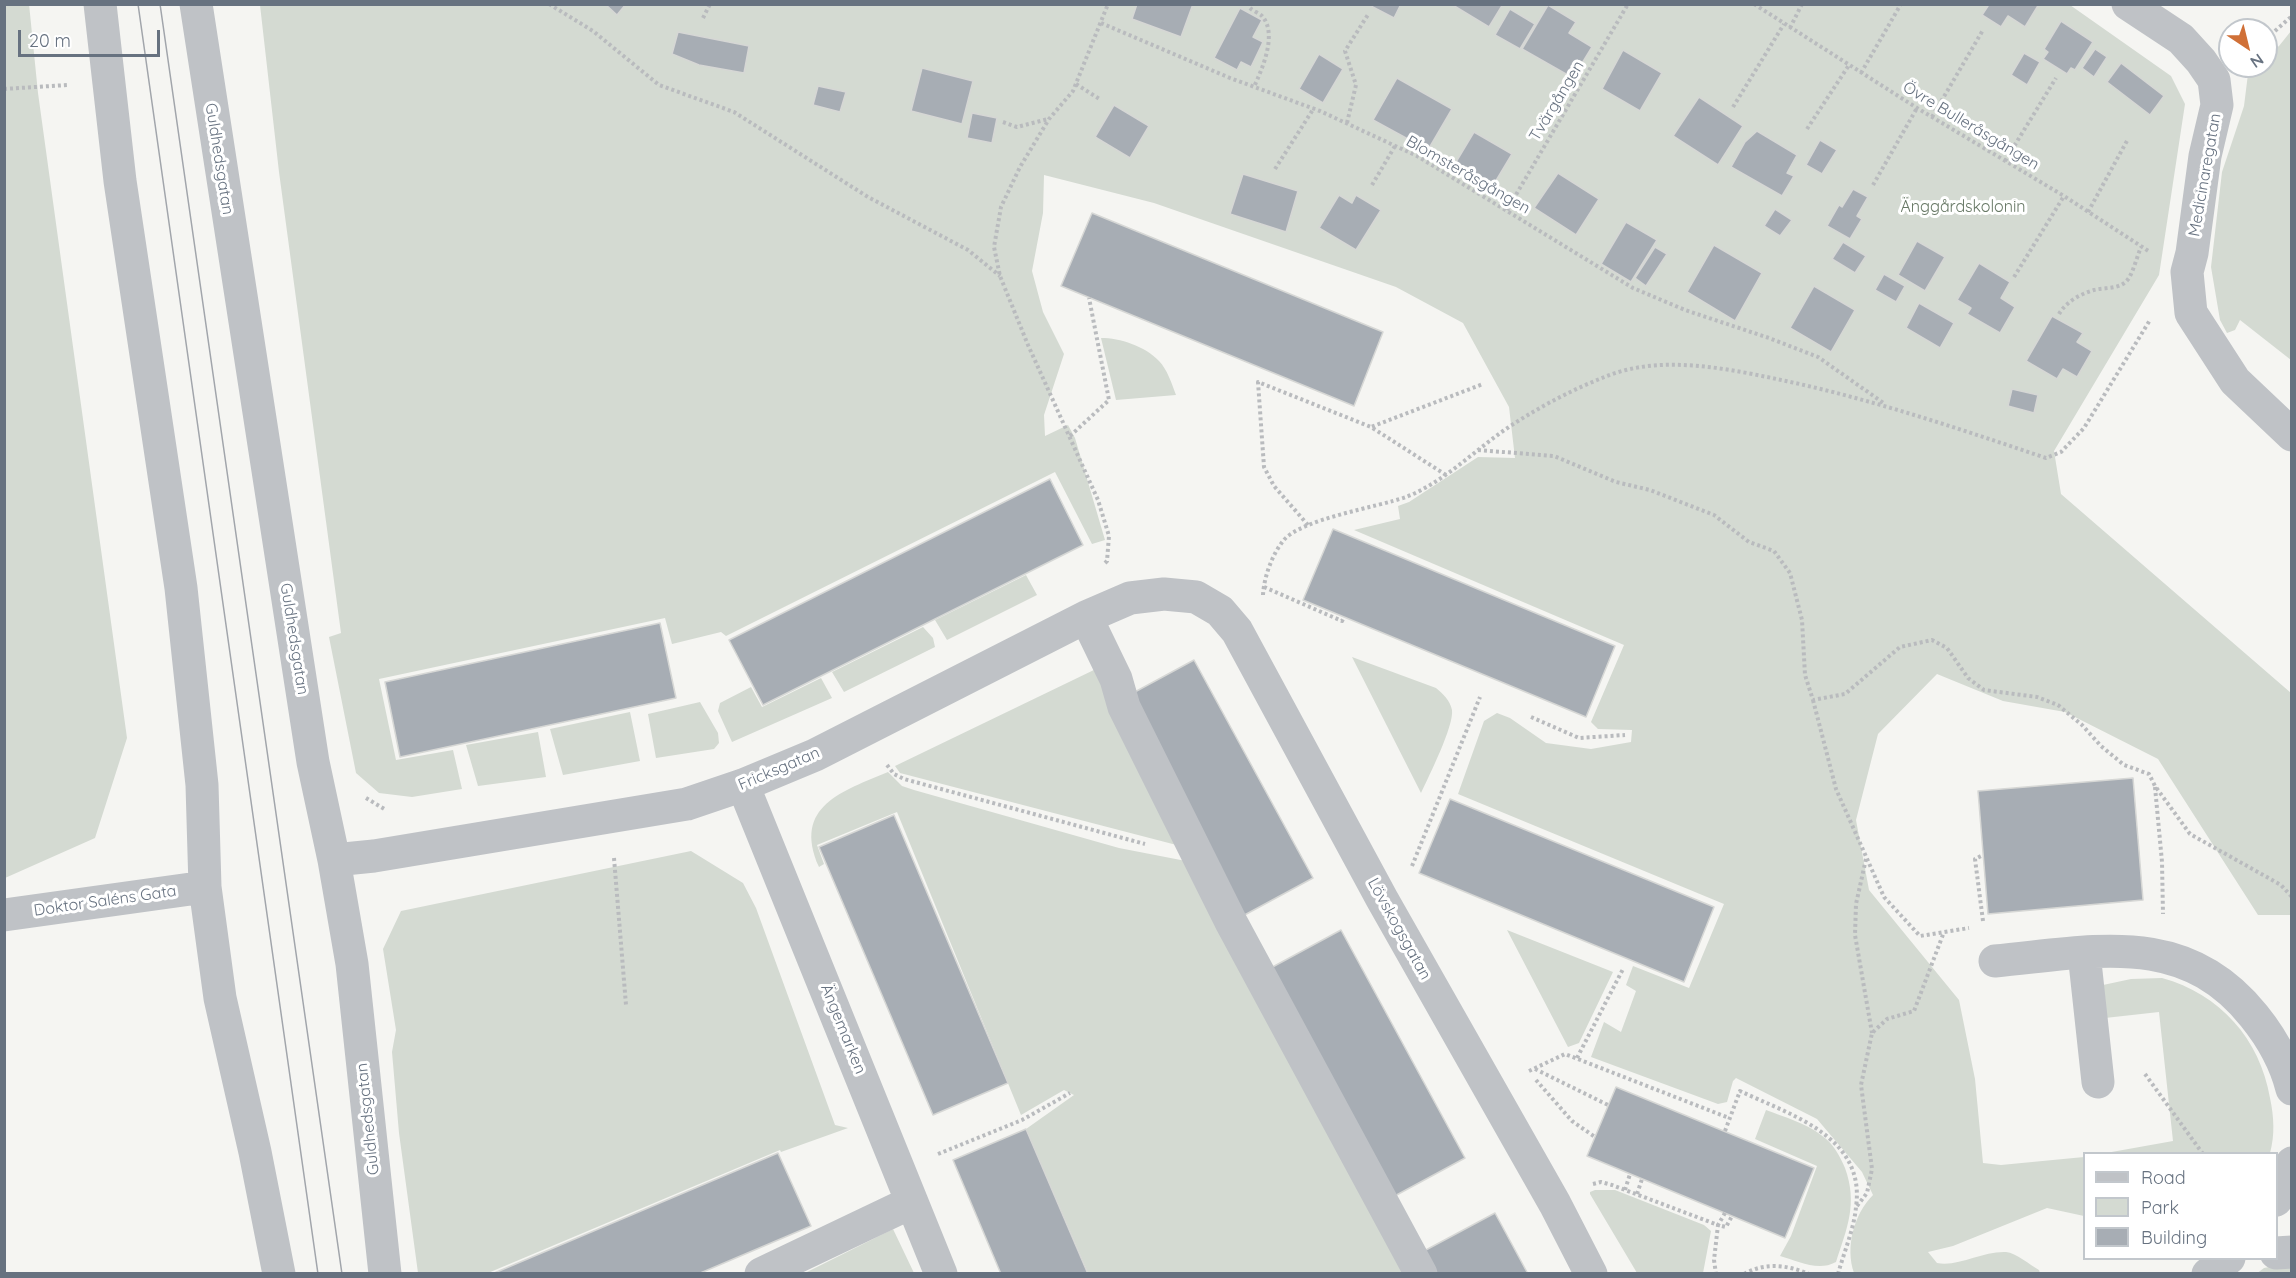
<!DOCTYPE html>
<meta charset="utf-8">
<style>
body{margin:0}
#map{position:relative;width:2296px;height:1278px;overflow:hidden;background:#f5f5f2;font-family:Quicksand,sans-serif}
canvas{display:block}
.frame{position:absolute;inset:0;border:6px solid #677280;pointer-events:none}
.legend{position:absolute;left:2083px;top:1152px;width:195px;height:108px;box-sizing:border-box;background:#fff;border:2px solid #c2c7cc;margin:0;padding:8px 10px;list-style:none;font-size:18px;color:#677280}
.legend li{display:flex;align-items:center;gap:12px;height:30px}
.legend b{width:30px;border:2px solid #c2c7cc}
.north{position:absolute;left:2218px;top:18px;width:60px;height:60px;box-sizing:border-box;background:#fff;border:2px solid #c2c7cc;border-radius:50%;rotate:145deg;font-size:16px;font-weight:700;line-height:24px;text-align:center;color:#677280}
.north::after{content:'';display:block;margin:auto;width:21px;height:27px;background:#d07037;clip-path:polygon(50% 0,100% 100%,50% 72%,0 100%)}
.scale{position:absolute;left:18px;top:30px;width:142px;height:27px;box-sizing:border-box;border:3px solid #677280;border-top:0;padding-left:8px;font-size:18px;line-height:21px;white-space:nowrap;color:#677280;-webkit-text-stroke:4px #fff;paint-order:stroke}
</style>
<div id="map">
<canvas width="2296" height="1278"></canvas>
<div class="frame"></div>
<ul class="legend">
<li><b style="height:8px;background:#bfc2c6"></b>Road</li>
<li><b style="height:16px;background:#d4dad2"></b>Park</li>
<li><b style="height:16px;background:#a7adb4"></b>Building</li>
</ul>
<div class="north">N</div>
<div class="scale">20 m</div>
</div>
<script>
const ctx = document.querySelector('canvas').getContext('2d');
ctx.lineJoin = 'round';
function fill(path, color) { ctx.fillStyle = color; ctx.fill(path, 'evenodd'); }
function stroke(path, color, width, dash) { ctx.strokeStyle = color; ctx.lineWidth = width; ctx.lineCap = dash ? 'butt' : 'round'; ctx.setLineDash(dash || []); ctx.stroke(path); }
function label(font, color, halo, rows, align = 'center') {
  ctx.font = font + ' Quicksand,sans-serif'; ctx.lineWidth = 6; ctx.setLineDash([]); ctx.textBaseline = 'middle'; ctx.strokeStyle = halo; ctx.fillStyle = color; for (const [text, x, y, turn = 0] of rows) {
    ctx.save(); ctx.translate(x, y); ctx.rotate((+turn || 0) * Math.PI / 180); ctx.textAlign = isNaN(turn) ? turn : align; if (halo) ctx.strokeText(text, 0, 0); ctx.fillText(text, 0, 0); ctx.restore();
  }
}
const green = new Path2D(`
 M 29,4 L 38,93 L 127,738 L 95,838 L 5,878 L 4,5 Z
 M 260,5 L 2070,5 L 2171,76 L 2185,104 L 2159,275 L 2054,451 L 2061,494 L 2291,693 L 2291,915 L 2258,915 L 2158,759 L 2065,712 L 2003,701 L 1937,674 L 1878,734 L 1856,820 L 1869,890 L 1959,1000 L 1975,1079 L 1983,1163 L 2001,1165 L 2084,1157 L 2084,1216 L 2047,1208 L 1953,1246 L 1928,1252 L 1937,1263 C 1959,1267 1982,1251 2006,1252 C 2016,1253 2030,1265 2039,1270 L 2040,1273 L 1854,1273 C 1845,1247 1854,1214 1873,1195 L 1862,1172 L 1817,1119 L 1736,1078 L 1733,1081 L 1727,1102 L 1718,1104 L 1591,1057 L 1604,1022 L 1621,1032 L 1636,991 L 1626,985 L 1633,966 L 1689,988 L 1724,904 L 1458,794 L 1484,721 L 1497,713 L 1510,718 L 1546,743 L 1591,749 L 1631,742 L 1632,730 L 1598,729 L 1591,722 L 1624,645 L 1354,530 L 1400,519 L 1398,506 L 1409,502 L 1478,457 L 1515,458 L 1509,407 L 1463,323 L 1396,287 L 1154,203 L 1044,175 L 1043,213 L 1032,271 L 1043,312 L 1064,354 L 1044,415 L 1045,436 L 1068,425 L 1075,438 L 1105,540 L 1092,544 L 1055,472 L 726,636 L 721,632 L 672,644 L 665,618 L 379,679 L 396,760 L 453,750 L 462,789 L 412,797 L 379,793 L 356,773 L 329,637 L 341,633 L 279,172 Z
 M 2291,31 L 2291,360 L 2240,320 L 2235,330 L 2227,333 L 2220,320 L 2211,267 L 2222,172 L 2244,106 L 2249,66 L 2266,66 L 2266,56 L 2279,46 Z
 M 1101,338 C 1120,338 1145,346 1159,361 C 1167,369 1172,384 1176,395 L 1116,400 Z
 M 1026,575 L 1037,595 L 947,640 L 935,620 Z
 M 923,627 L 933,638 L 935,647 L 844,692 L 832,672 Z
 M 1352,657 L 1436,688 C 1443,694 1450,700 1452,710 C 1454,726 1429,776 1421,793 Z
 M 1098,668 L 1188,848 L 900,773 L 895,766 Z
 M 821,678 L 832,698 L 732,742 L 718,711 L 720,703 L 751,687 L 762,707 Z
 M 700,702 L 718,733 L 719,743 L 714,749 L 656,758 L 648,714 Z
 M 630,712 L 640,761 L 563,775 L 550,729 Z
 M 538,732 L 546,777 L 478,786 L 466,745 Z
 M 888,772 L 902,786 L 914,790 L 1119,848 L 1191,862 L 1408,1273 L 1274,1274 L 1273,1272 L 1269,1274 L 1088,1273 L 1026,1129 L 1074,1095 L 1064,1090 L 1021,1115 L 897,812 L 817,845 L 824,864 L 819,867 C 792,806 843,791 888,772 Z
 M 691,851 L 743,883 L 756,908 L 835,1125 L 848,1128 L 781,1152 L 780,1150 L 488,1273 L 418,1273 L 399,1133 L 392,1052 L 396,1030 L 383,949 L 401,911 Z
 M 1507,930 L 1613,972 L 1579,1043 L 1568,1047 Z
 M 2162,978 C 2220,994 2260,1039 2270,1098 C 2274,1117 2275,1135 2270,1153 L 2106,1153 L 2173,1141 L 2159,1012 L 2096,1019 L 2103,985 L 2131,979 Z
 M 1766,1110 C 1784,1117 1806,1123 1821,1135 C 1833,1143 1840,1156 1845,1168 C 1858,1204 1847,1228 1836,1262 C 1818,1272 1798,1261 1780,1256 L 1791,1236 L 1817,1166 L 1755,1139 Z
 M 1595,1190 L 1615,1190 L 1704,1225 L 1711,1231 L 1703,1273 L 1637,1273 L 1590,1194 L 1590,1192 Z
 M 893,1229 L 914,1273 L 803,1274 Z
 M 2291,1263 L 2291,1273 L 2256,1274 L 2264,1268 Z`);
const building = new Path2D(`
 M 605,4 L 626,4 L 617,15 Z
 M 1137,4 L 1193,4 L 1181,37 L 1132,19 Z
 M 1367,4 L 1401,4 L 1394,18 Z
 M 1451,4 L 1503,4 L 1489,27 Z
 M 1986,4 L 2039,4 L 2025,27 L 2008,16 L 2001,27 L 1982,15 L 1988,6 Z
 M 1548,5 L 1576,22 L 1569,33 L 1592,47 L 1573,78 L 1522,49 Z
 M 1240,8 L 1262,20 L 1253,37 L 1263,42 L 1251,67 L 1241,62 L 1237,70 L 1214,58 Z
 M 1510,9 L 1535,24 L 1520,49 L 1495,35 Z
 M 2061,21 L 2093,42 L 2075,70 L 2071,68 L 2067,74 L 2043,59 L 2048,52 L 2044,49 Z
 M 678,32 L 749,46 L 744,73 L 699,65 L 672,54 Z
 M 2095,49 L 2107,57 L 2094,77 L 2082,68 Z
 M 1623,50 L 1662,73 L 1640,111 L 1602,89 Z
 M 2024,53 L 2040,62 L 2027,85 L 2011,75 Z
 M 1319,54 L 1343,69 L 1323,103 L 1299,89 Z
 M 2121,63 L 2164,96 L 2150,115 L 2107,82 Z
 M 922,68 L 973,81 L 962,124 L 911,111 Z
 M 1397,78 L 1452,109 L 1428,150 L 1373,120 Z
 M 818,86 L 846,92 L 840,112 L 813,105 Z
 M 1699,97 L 1743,126 L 1718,165 L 1673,136 Z
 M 1114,105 L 1149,126 L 1130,158 L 1095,137 Z
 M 972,113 L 997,118 L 992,143 L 967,138 Z
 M 1757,131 L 1797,155 L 1787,173 L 1794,176 L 1782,196 L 1731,167 L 1745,142 Z
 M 1474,132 L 1512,154 L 1491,189 L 1453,167 Z
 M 1820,140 L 1837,150 L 1822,174 L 1806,165 Z
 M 1558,173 L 1599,199 L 1576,235 L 1534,208 Z
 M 1243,174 L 1298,191 L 1286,232 L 1230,214 Z
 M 1853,189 L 1868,197 L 1857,216 L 1862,219 L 1850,239 L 1827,226 L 1839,205 L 1842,207 Z
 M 1339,195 L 1352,203 L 1356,195 L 1381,210 L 1356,250 L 1319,228 Z
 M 1775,209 L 1792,220 L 1780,236 L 1764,226 Z
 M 1092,213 L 1383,332 L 1354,406 L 1061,286 Z
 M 1626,222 L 1657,240 L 1631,282 L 1601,264 Z
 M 1917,241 L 1945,257 L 1925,291 L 1898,275 Z
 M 1843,242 L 1866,256 L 1855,273 L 1832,259 Z
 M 1714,245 L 1762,273 L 1735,321 L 1687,292 Z
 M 1655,247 L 1667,254 L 1646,286 L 1635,278 Z
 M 1979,263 L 2010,282 L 2001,298 L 2015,307 L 2000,333 L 1967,314 L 1971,308 L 1957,300 Z
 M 1884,274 L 1905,286 L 1896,302 L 1875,290 Z
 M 1814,286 L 1855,310 L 1831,352 L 1790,328 Z
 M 1919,303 L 1954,323 L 1940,348 L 1906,328 Z
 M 2052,316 L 2083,333 L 2077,342 L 2092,351 L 2077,377 L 2063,369 L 2057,379 L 2026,361 Z
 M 2012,389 L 2038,395 L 2034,413 L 2008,406 Z
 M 1050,479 L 1083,545 L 763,705 L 729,640 Z
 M 1333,529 L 1615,646 L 1586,717 L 1303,600 Z
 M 660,623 L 676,698 L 400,757 L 385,682 Z
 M 1194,660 L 1313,878 L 1239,918 L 1120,700 Z
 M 2133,778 L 2143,900 L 1988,914 L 1978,791 Z
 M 1450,799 L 1714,907 L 1684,982 L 1419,873 Z
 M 894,815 L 1008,1083 L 933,1115 L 819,847 Z
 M 1341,930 L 1465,1158 L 1391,1198 L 1267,970 Z
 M 1616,1087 L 1814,1168 L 1785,1238 L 1587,1156 Z
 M 1026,1129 L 1088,1274 L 1001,1274 L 953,1160 Z
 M 778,1153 L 811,1226 L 698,1274 L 492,1274 Z
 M 1495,1213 L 1528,1274 L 1436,1274 L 1424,1251 Z`);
const path = new Path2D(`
 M 549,4 L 593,31 L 659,85 L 734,112 L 868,197 L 968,250 L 1000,276
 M 1754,4 L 1917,108 L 2064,196 L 2150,252
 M 1250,8 C 1253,11 1259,13 1262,16 C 1278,34 1262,69 1254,87
 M 703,18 L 710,4
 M 1101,23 L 1230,78 L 1320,111 L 1417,156 L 1633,288 L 1685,310 L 1769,338 L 1818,357 L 1885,404
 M 1790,28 L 1802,4
 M 2266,39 L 2292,16
 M 1861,73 L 1901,4
 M 1076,84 L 1101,100
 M 4,89 L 67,85
 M 1733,107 L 1784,24
 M 1932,117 L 1983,30
 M 1003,122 L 1017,127 L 1048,119
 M 1347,123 L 1356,85 L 1345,51 L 1369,13
 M 1807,129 L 1849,65
 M 2005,161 L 2056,78
 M 1275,169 L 1314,108
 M 1372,185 L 1395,146
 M 1873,185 L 1917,108
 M 1507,210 L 1628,4
 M 2088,212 L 2128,139
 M 2014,277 L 2064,196
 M 2059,314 C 2066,302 2080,294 2094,290 C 2106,287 2121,290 2129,278 C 2134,269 2137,257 2141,247
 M 1070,436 L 1109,400 L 1089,298
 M 1478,450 L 1554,456 L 1616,482 L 1650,490 L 1714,515 L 1749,542 L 1774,551 L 1790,573 L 1802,620 L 1805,675 L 1813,700 L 1845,694 L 1900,647 L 1932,640 L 1947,648 L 1968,678 L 1984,690 L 2037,697 L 2058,705 L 2082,725 L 2101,746 L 2124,765 L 2149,774 L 2155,786 L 2190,834 L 2281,885 L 2292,897
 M 1446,475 L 1371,427 L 1483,384
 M 1308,525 L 1274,486 L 1264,467 L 1258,382 L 1371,427
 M 1105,563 L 1107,561 L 1109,536 L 1098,500 L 1028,345 L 1000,276 L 994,247 L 1001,207 L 1020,167 L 1049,119 L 1073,91 L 1108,4
 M 1264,587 L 1342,621 L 1344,617
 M 1263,595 C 1264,577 1272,555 1283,541 C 1300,519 1378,507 1406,497 C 1442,483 1472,453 1503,431 C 1535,409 1571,390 1607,376 C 1663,354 1729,369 1786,381 C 1874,400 1960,429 2046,458 L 2061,452 L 2084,428 L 2150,320
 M 1813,700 L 1836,789 L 1884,897 L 1920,936 L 1969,928
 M 1531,717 L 1579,738 L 1625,735
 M 887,765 L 894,774 L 904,779 L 1145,844
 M 2155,787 L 2162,862 L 2163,914
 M 366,798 L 386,810
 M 614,858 L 626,1005
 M 1866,859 L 1856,904 L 1855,935 L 1872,1033
 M 1412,866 L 1480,697
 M 1983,921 L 1975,859 L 1983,855
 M 1577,1058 L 1623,969
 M 1535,1069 L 1608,1105
 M 1529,1071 L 1565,1054 L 1729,1118
 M 2145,1074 L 2203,1154
 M 1536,1080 L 1572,1121 L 1595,1137
 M 1725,1131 L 1740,1091 C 1790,1115 1866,1136 1856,1207 C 1854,1229 1844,1252 1838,1274
 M 938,1154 L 1022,1120 L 1070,1093
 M 1593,1184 L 1601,1182 L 1612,1185 L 1718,1225 L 1714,1260 L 1716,1274
 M 1625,1190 L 1630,1174
 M 1637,1194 L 1642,1179
 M 1857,1206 L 1867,1193 L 1872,1169 L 1861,1085 L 1872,1033 L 1887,1019 L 1914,1011 L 1944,932
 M 1725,1213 L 1718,1225 L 1726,1227 L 1732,1216
 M 1744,1274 C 1765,1262 1788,1265 1809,1274`);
const minor = new Path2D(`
 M 100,4 L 120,181 L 181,588 L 202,785 L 205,887 L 220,998 L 255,1152 L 279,1274
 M 196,4 L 313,762 L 334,860 L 352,964 L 385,1274
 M 2128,4 L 2181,39 L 2201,61 L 2214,80 L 2217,105 L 2205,156 L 2192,253 L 2187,272 L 2191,313 L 2235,381 L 2292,435
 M 1086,617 L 1116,679 L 1124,707 L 1231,922 L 1421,1274
 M 743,785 L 941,1274
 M 334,860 L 374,856 L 687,804 L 743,785 L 815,755 L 1086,617 L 1130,598 L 1164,594 L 1196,597 L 1220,611 L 1237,631 L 1382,899 L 1555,1204 L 1591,1274
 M 4,915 L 205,887
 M 2084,953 L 2098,1082
 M 1995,961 C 2093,952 2184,928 2254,1016 C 2271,1037 2285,1061 2292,1089
 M 2276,1200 L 2288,1176 L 2292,1163
 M 2276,1253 L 2292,1252
 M 761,1274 L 912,1202
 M 2208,1274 L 2229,1258`);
const tram = new Path2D(`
 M 138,4 L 318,1274
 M 160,4 L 342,1274`);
const streetNames = [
 ["Tvärgången",1557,101,-59],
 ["Övre Bulleråsgången",1971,126,31],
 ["Guldhedsgatan",219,159,81],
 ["Blomsteråsgången",1468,175,30],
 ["Medicinaregatan",2205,175,-80],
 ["Guldhedsgatan",294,639,81],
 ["Fricksgatan",779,769,-23],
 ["Doktor Saléns Gata",105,901,-8],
 ["Lövskogsgatan",1399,929,61],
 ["Ängemarken",843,1029,68],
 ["Guldhedsgatan",368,1119,-96]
];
const parkNames = [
 ["Änggårdskolonin",1963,207]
];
fill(green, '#d4dad2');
fill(building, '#a7adb4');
stroke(building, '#d6d7d5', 1.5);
stroke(path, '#b9bbbe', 4, [3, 3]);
stroke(minor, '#bfc2c6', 33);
stroke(tram, '#a1a5ab', 1.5);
label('16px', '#677280', '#fff', streetNames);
label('16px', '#677865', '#fff', parkNames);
</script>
